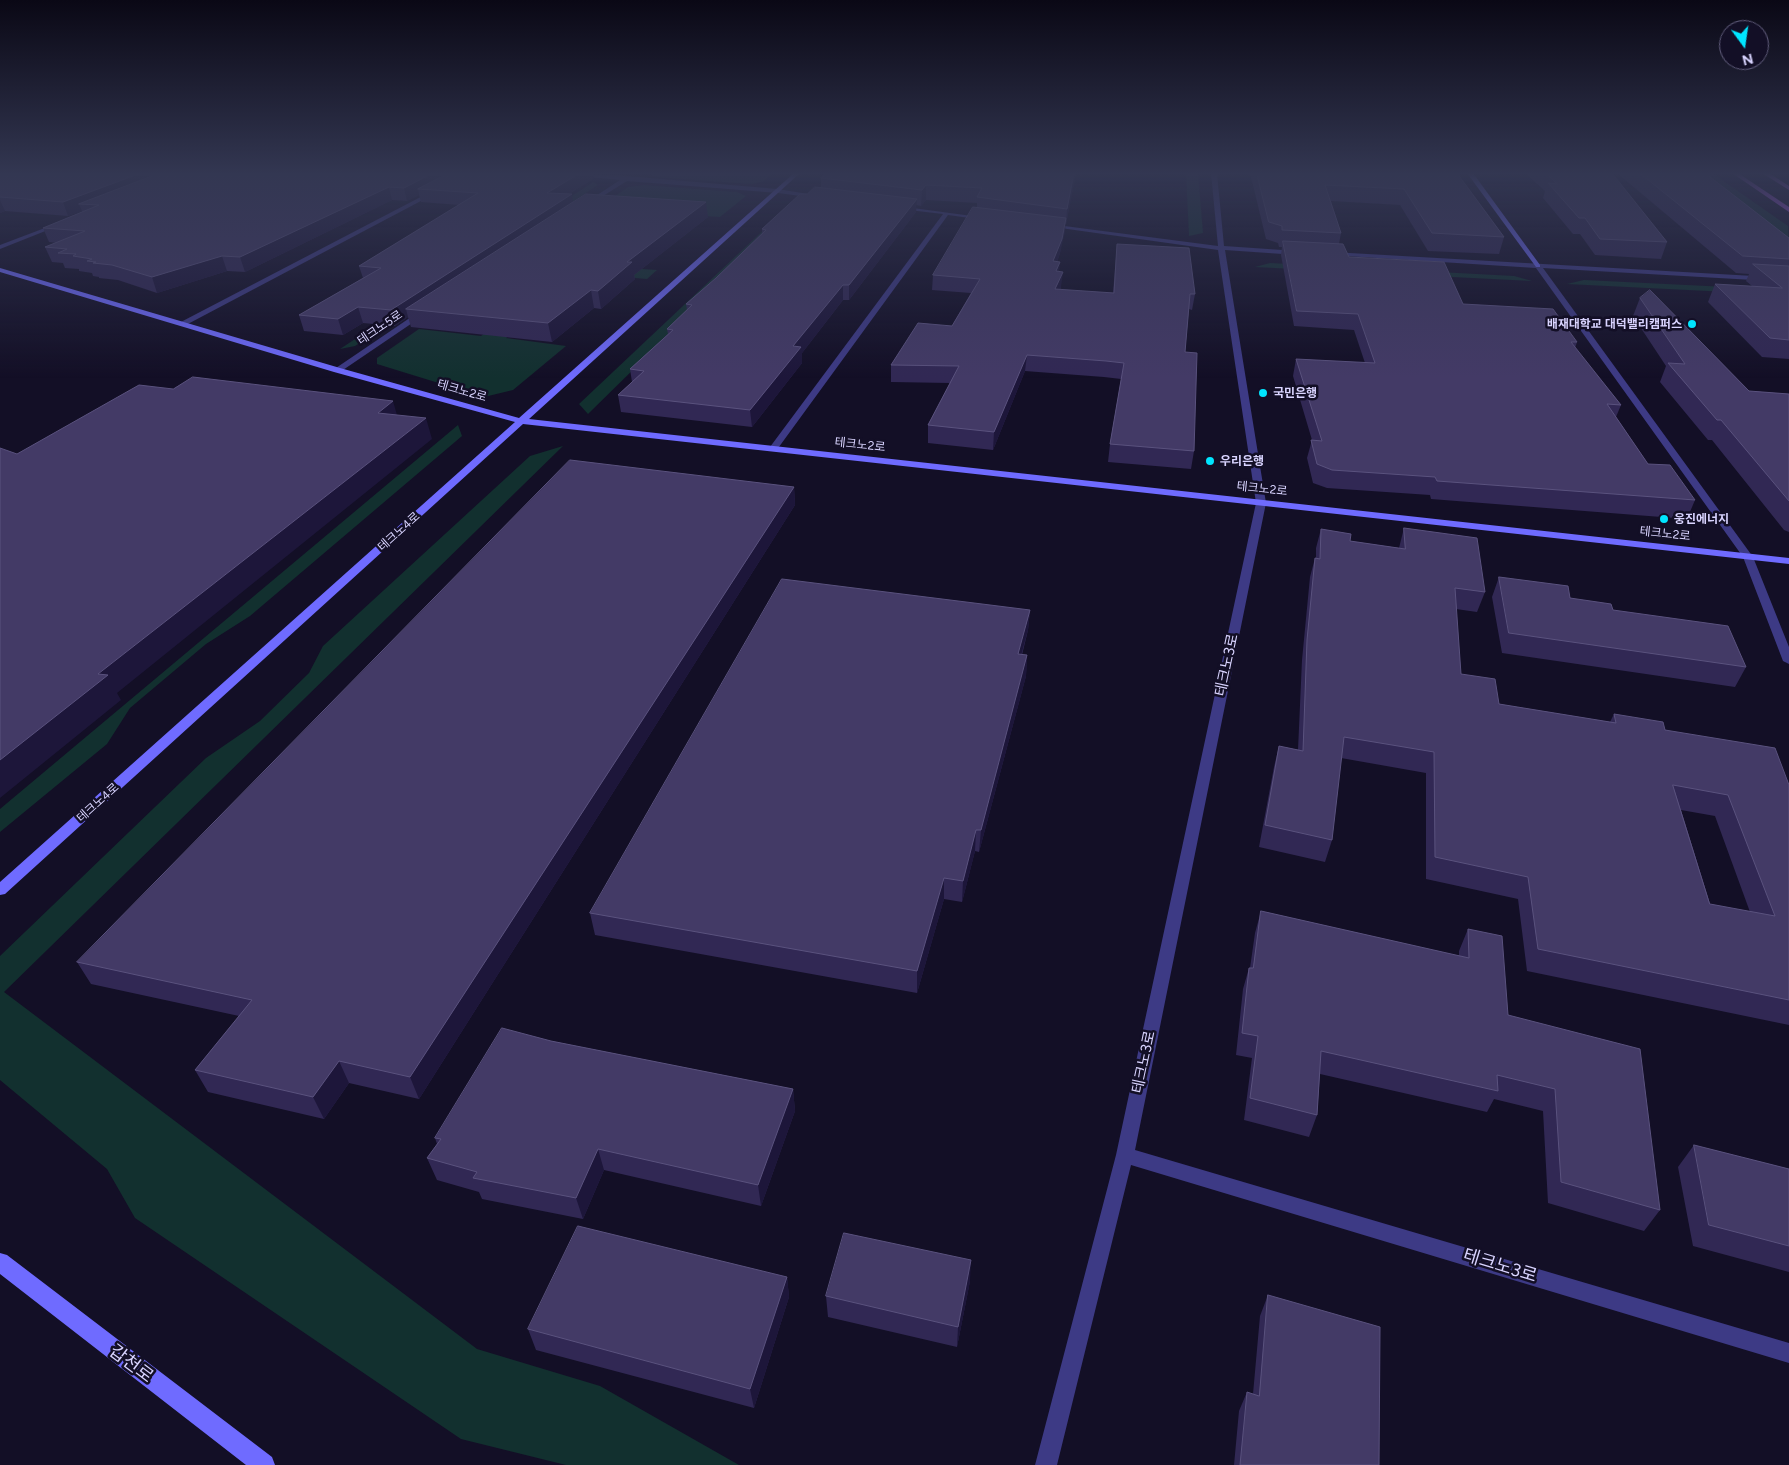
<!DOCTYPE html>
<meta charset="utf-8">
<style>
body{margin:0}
#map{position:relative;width:1789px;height:1465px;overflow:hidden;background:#130f26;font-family:Figtree,sans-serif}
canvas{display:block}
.north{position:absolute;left:1719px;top:20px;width:50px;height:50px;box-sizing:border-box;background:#130f26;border:1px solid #625e7d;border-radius:50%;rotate:166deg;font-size:14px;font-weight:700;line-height:20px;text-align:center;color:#d9d4ff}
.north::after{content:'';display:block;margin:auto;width:18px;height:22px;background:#00e5ff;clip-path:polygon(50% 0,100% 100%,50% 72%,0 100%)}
</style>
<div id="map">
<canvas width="1789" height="1465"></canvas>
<div class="north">N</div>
</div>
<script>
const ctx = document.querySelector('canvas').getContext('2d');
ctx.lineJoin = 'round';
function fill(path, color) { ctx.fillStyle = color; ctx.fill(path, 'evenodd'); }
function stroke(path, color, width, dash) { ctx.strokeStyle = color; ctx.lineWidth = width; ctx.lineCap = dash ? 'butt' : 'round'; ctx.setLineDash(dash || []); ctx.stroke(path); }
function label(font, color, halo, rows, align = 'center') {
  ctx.font = font + ' Figtree,"Noto Sans KR",sans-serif'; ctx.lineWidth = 5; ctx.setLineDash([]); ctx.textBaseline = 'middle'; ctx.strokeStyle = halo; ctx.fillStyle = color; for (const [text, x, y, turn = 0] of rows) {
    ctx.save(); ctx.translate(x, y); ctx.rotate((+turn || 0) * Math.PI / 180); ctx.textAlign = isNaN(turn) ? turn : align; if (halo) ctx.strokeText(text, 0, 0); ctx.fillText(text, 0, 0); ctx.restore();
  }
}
const green = new Path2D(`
 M 648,173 L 772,173 L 764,181 L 752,184 L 655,177 Z
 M 1186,173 L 1198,173 L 1203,233 L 1189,236 Z
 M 1697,173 L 1712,173 L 1788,226 L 1789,246 Z
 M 593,182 L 598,185 L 355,346 L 340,349 Z
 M 644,185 L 737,192 L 746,196 L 720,217 L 667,214 L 614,267 L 657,270 L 647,279 L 602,275 L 579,281 L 506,338 L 566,346 L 513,390 L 484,397 L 377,364 L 377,358 L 419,329 L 481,336 L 555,281 L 598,208 L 628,187 Z
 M 803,203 L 588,414 L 579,404 L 790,205 Z
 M 1270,263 L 1514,276 L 1532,281 L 1255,267 Z
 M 1584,280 L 1789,290 L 1789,295 L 1567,284 Z
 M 458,425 L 462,436 L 250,616 L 206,644 L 130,708 L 107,744 L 0,832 L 0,809 Z
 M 563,446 L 4,992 L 477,1349 L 600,1386 L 739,1465 L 566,1465 L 461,1439 L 135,1218 L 107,1169 L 0,1080 L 0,956 L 206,758 L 260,721 L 309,673 L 323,646 L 530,456 Z`);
const minor = new Path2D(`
 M 549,173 L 627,176 L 778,189 L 826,197 L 823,199 L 778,193 L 627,181 L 587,206 L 585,203 L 620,180 Z
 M 1211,173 L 1217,173 L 1224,246 L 1297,251 L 1300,253 L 1297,255 L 1225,250 L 1266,503 L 1135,1150 L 1789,1343 L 1789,1363 L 1131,1165 L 1057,1465 L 1035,1465 L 1116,1155 L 1256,503 L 1218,250 L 1046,226 L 1049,224 L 1218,246 Z
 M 434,190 L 436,193 L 184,326 L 177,324 Z
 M 898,206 L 987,218 L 984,220 L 948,215 L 776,451 L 770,451 L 770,447 L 943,214 L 900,209 Z
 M 58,223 L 63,224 L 0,249 L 0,245 Z
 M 1332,252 L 1789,278 L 1789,282 L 1543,268 L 1753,557 L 1789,647 L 1789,664 L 1783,661 L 1743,557 L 1536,268 L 1330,255 Z
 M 420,311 L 427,313 L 340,372 L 333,370 Z`);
const secondary = new Path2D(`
 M 794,173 L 800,173 L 529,419 L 1789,558 L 1789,564 L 523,424 L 5,894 L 0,895 L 0,882 L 515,422 L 334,372 L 0,272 L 0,268 L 340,368 L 519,418 Z
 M 1467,173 L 1473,173 L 1540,265 L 1540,267 L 1536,267 Z
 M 0,1253 L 7,1255 L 272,1457 L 275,1465 L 246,1465 L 0,1274 Z`);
const primary = new Path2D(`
 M 1732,173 L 1738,173 L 1789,207 L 1789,212 Z
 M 1762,173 L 1769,173 L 1789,186 L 1789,190 Z`);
const wall = new Path2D(`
 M 0,173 L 603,173 L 592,173 L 593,179 L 569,194 L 573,202 L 708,217 L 634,275 L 635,279 L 601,309 L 594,308 L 552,342 L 411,327 L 408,317 L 395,326 L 363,323 L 343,335 L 304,331 L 299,315 L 363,278 L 359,266 L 459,205 L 421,202 L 419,195 L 407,201 L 392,200 L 245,272 L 227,271 L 157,293 L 118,280 L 99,278 L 99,277 L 93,276 L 92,273 L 79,271 L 79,269 L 65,268 L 63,263 L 52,262 L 45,247 L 57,243 L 49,242 L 43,228 L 82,212 L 82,211 L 68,216 L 5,211 L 0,213 Z
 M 825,173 L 1076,173 L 1066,224 L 1065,224 L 1060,253 L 1057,262 L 1061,287 L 1060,290 L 1113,293 L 1117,244 L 1195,294 L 1192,310 L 1189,309 L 1185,352 L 1194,451 L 1191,469 L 1108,462 L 1110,444 L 1121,379 L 1104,377 L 1025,371 L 993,450 L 928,443 L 928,425 L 950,383 L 891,382 L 891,365 L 952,326 L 971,293 L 932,290 L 933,275 L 977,207 L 977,203 L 926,200 L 921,206 L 916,205 L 916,212 L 849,300 L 843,300 L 802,353 L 802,363 L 752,427 L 621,412 L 618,395 L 632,382 L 630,369 L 668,334 L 667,329 L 687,310 L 686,304 L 716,278 L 762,233 L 762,229 L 807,194 L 821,187 L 821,178 Z
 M 1250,173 L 1457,173 L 1504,237 L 1499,254 L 1428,251 L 1400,205 L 1331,201 L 1341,233 L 1339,244 L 1349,257 L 1463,304 L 1577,342 L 1575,348 L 1621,405 L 1616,417 L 1648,464 L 1695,500 L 1687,519 L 1431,499 L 1430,495 L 1327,488 L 1313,483 L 1307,458 L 1312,440 L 1293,376 L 1296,359 L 1365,363 L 1354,330 L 1294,326 L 1281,255 L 1282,247 L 1279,247 L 1278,243 L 1266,239 Z
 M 1525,173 L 1612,173 L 1667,242 L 1661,259 L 1595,255 L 1580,234 L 1573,234 L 1543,198 L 1545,191 Z
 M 1617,173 L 1705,173 L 1789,238 L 1789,359 L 1762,357 L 1708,302 L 1715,284 L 1752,286 L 1746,281 L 1749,274 L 1736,273 Z
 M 1640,298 L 1749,391 L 1789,394 L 1789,532 L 1784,530 L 1712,440 L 1708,440 L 1660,382 L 1666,366 L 1633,316 Z
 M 794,487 L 795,505 L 419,1099 L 349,1083 L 324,1119 L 208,1092 L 195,1070 L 239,1016 L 91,984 L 77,962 Z
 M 1404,528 L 1485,592 L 1477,612 L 1456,609 L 1461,674 L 1499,704 L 1610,722 L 1614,714 L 1665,730 L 1789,785 L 1789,1025 L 1527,971 L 1518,899 L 1426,879 L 1426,773 L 1341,758 L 1332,840 L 1325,862 L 1259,847 L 1274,767 L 1279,746 L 1298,750 L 1302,660 L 1310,577 L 1315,558 L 1316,558 L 1316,548 L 1321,529 L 1350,541 L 1399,548 ZM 1681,810 L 1715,816 L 1750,912 L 1710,904 Z
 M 1499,577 L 1613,610 L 1746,667 L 1735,687 L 1502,653 L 1492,597 Z
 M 1030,610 L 1028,630 L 1022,655 L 1027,655 L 1026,676 L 979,852 L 975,851 L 962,902 L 944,899 L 917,993 L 595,935 L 590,913 Z
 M 1261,911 L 1459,956 L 1459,951 L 1468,929 L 1508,1015 L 1660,1210 L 1644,1231 L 1548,1203 L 1543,1111 L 1494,1099 L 1487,1112 L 1320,1074 L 1317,1115 L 1309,1137 L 1244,1120 L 1252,1058 L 1236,1055 L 1243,989 L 1249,968 L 1250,968 L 1255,933 Z
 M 551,1041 L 793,1089 L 795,1111 L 761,1206 L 604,1170 L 583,1219 L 482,1199 L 479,1192 L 437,1180 L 427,1158 L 437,1144 L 435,1138 Z
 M 1694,1145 L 1789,1169 L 1789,1272 L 1693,1246 L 1678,1167 Z
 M 787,1277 L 789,1297 L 754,1408 L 536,1350 L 528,1329 Z
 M 970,1281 L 957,1347 L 828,1317 L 826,1296 Z
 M 1268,1295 L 1379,1465 L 1234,1465 L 1239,1411 L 1247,1392 L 1253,1394 L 1260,1316 Z`);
const shadedWall = new Path2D(`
 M 141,173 L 180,173 L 79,204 L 82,211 L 68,216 L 63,202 Z
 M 433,173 L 461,173 L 418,189 L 419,195 L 407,201 L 404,188 Z
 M 580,173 L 592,173 L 593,179 L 549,206 L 547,193 Z
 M 1074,173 L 1076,173 L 1066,224 L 1067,209 Z
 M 926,185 L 926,200 L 921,206 L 922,190 Z
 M 389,187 L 392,200 L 245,272 L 240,257 Z
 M 572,194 L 574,208 L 406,309 L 408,317 L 395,326 L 391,310 Z
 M 917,199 L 916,212 L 849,300 L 849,285 Z
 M 0,200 L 5,211 L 0,213 Z
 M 706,202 L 708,217 L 634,275 L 635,279 L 601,309 L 598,291 L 627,262 Z
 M 1066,218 L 1065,232 L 1060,253 L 1052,276 L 1053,261 Z
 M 222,256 L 227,271 L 157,293 L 152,277 Z
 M 1060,262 L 1059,276 L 1056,271 Z
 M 1063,272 L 1061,287 L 1053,305 L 1055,289 Z
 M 843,285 L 843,300 L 802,353 L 802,363 L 752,427 L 750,410 L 793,346 Z
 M 591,290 L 594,308 L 552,342 L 548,323 Z
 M 358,307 L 363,323 L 343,335 L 338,319 Z
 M 1027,355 L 1025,371 L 993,450 L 994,432 Z
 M 393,401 L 399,422 L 378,413 Z
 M 426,418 L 432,439 L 117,693 L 121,700 L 0,798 L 0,760 L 98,674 Z
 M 794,487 L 795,505 L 419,1099 L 410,1077 Z
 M 1030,610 L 1028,630 L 1016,674 L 1018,654 Z
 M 1027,655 L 1026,676 L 979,852 L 981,830 Z
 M 976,830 L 975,851 L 962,902 L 963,881 Z
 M 944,878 L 944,899 L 917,993 L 917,971 Z
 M 339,1061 L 349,1083 L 324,1119 L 313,1097 Z
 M 793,1089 L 795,1111 L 761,1206 L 758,1185 Z
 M 598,1149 L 604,1170 L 583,1219 L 576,1198 Z
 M 971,1260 L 970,1281 L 957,1347 L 958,1327 Z
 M 787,1277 L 789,1297 L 754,1408 L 750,1389 Z`);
const building = new Path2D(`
 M 0,173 L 141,173 L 63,202 L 0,197 Z
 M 160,173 L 433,173 L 404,188 L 389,187 L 240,257 L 222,256 L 152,277 L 112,265 L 93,263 L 96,262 L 87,261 L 92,259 L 73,256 L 76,254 L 58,253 L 67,249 L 45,247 L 85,231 L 43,228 L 99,205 L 79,204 Z
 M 449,173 L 580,173 L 547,193 L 572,194 L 391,310 L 358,307 L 338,319 L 299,315 L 381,268 L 359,266 L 478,193 L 418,189 Z
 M 825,173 L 1074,173 L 1067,209 L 977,197 L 982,188 L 926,185 L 922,190 L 821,178 Z
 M 1257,173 L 1457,173 L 1504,237 L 1432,233 L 1404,189 L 1325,185 L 1341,233 L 1282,230 L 1282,226 L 1269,222 Z
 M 1546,173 L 1612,173 L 1667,242 L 1600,239 L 1585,218 L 1579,218 L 1548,183 L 1557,184 Z
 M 1640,173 L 1705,173 L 1789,238 L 1789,259 L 1743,256 Z
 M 815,187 L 917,199 L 849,285 L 843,285 L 793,346 L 801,347 L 750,410 L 618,395 L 644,371 L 630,369 L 673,330 L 667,329 L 692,305 L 686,304 L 716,278 L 766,230 L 762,229 L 800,194 L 807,194 Z
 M 586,194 L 706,202 L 627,262 L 632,262 L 598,291 L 591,290 L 548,323 L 406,309 Z
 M 973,207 L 1066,218 L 1062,239 L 1053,261 L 1060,262 L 1056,271 L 1063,272 L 1055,289 L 1114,293 L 1117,244 L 1189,248 L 1195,294 L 1190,294 L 1185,352 L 1197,353 L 1194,451 L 1110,444 L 1124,363 L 1106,361 L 1027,355 L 994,432 L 928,425 L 959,366 L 891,365 L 918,323 L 952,326 L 980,279 L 933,275 Z
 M 1283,241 L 1343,244 L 1349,257 L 1444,262 L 1463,304 L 1553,309 L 1577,342 L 1571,342 L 1621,405 L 1607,404 L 1648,464 L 1670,465 L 1695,500 L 1437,481 L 1435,477 L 1332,470 L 1317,464 L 1311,440 L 1322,441 L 1296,359 L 1375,363 L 1358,314 L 1297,311 Z
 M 1753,264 L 1789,266 L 1789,340 L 1770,338 L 1715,284 L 1782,288 Z
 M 1650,290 L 1749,391 L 1789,394 L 1789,501 L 1721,420 L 1717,420 L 1668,363 L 1685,364 L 1640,298 Z
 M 193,377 L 393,401 L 378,413 L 426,418 L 98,674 L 108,675 L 0,760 L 0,448 L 17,454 L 139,385 L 173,389 Z
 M 570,460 L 794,487 L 410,1077 L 339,1061 L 313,1097 L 195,1070 L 252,1000 L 77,962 Z
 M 1404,528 L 1477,538 L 1485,592 L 1455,588 L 1461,674 L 1495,679 L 1499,704 L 1616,723 L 1614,714 L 1663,722 L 1665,730 L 1775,748 L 1789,785 L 1789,1000 L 1538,949 L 1528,877 L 1435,857 L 1434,752 L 1344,737 L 1332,840 L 1265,825 L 1279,746 L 1303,751 L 1307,640 L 1315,558 L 1320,559 L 1321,529 L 1351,534 L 1350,541 L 1405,549 ZM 1673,785 L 1728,795 L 1775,916 L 1710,904 Z
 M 1499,577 L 1568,586 L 1570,598 L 1611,604 L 1613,610 L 1728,626 L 1746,667 L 1509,633 Z
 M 782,579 L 1030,610 L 1018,654 L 1027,655 L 981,830 L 976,830 L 963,881 L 944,878 L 917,971 L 590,913 Z
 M 1261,911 L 1469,958 L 1468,929 L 1502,936 L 1508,1015 L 1640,1049 L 1660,1210 L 1561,1182 L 1555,1089 L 1497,1075 L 1498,1091 L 1321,1051 L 1317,1115 L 1250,1098 L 1258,1036 L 1242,1033 L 1249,968 L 1253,968 Z
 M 502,1028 L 551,1041 L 793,1089 L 758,1185 L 598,1149 L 576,1198 L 473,1178 L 477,1172 L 427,1158 L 441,1139 L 435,1138 Z
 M 1694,1145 L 1789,1169 L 1789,1246 L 1709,1225 Z
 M 578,1226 L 787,1277 L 750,1389 L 528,1329 Z
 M 844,1233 L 971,1260 L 958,1327 L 826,1296 Z
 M 1268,1295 L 1380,1327 L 1379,1465 L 1240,1465 L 1247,1392 L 1259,1396 Z`);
const markers = [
 [1692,324,5,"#00e5ff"],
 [1263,393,5,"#00e5ff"],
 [1210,461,5,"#00e5ff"],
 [1664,519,5,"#00e5ff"]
];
const farPoinames = [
 ["배재대학교 대덕밸리캠퍼스",1682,324,"right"],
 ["국민은행",1273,393],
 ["우리은행",1220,461],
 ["웅진에너지",1674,519]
];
const farStreetnames = [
 ["테크노5로",380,328,-34],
 ["테크노2로",462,391,16],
 ["테크노2로",860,445,6],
 ["테크노2로",1262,489,6],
 ["테크노4로",399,532,-42],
 ["테크노2로",1665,534,6],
 ["테크노4로",98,803,-42]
];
const streetNames = [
 ["테크노3로",1227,665,-78],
 ["테크노3로",1144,1062,-78]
];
const nearStreetnames = [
 ["테크노3로",1500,1266,17],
 ["갑천로",131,1364,37]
];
fill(green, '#12302f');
fill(minor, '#3d3a85');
fill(secondary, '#6f6bff');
fill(primary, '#c25bff');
fill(wall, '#312854');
fill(shadedWall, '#1d163a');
fill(building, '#433a66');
stroke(building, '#5a527e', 1);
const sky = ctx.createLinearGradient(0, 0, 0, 378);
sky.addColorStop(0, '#0a0815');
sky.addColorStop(0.46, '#333752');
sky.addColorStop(1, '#33375200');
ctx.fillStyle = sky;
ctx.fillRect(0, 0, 1789, 378);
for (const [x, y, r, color] of markers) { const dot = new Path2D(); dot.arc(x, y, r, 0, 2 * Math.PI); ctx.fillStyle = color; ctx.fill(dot); stroke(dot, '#130f26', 2); }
label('bold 12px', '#d9d4ff', '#130f26', farPoinames, 'left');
label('12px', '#d9d4ff', '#130f26', farStreetnames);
label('15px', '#d9d4ff', '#130f26', streetNames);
label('18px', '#d9d4ff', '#130f26', nearStreetnames);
</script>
